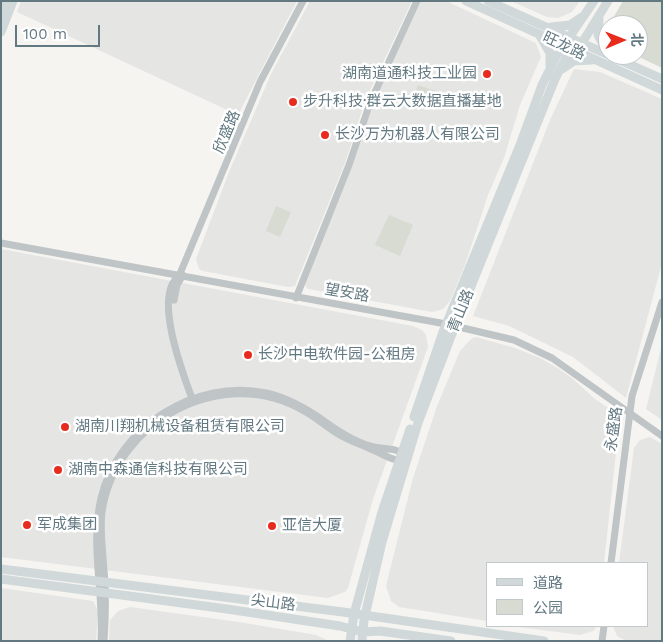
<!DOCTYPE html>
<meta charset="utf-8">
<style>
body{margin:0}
#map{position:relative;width:663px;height:642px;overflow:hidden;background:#f5f4f0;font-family:"Work Sans","Noto Sans SC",sans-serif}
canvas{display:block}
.frame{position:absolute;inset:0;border:2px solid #637982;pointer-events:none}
.legend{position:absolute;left:486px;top:562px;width:162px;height:65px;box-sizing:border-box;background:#fff;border:1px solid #c1c9cd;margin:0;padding:6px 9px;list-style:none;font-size:15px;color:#637982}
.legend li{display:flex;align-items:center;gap:10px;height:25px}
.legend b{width:25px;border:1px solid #c1c9cd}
.north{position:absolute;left:598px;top:15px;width:50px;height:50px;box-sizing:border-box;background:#fff;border:1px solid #c1c9cd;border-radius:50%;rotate:89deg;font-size:14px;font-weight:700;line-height:20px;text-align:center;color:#637982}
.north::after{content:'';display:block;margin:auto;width:18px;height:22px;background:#e72c1e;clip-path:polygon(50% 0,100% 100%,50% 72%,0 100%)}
.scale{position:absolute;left:15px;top:25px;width:85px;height:22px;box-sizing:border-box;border:2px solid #637982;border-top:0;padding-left:6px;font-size:15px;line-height:18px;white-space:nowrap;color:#637982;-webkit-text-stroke:4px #fff;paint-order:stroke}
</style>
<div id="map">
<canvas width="663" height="642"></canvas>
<div class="frame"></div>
<ul class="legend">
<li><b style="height:6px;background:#d1d8da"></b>道路</li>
<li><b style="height:14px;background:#d7dbd1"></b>公园</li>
</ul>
<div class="north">北</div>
<div class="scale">100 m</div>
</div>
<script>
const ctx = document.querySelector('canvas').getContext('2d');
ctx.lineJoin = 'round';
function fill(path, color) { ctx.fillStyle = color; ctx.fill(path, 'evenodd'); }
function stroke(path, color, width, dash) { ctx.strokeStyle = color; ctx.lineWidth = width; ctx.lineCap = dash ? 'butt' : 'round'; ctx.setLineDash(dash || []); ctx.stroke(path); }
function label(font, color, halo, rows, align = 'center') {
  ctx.font = font + ' "Work Sans","Noto Sans SC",sans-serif'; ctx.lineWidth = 5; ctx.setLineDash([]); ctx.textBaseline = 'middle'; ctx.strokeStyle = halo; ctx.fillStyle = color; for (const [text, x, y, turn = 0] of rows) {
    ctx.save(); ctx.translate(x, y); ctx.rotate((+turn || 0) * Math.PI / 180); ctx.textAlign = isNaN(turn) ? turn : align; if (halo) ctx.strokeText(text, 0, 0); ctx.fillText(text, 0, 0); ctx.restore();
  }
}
const built = new Path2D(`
 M 21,1 L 297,1 L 238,115 L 17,12 Z
 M 310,1 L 412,1 L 365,101 L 345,163 L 295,286 L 288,287 L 203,271 L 199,269 L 196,259 L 229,172 L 271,74 Z
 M 421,1 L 446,1 L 536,43 L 541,57 L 520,105 L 504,158 L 488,195 L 465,265 L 450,301 L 443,309 L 432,312 L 308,289 L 305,285 L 372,104 Z
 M 511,1 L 580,1 L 572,12 L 558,18 L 547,17 Z
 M 574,69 L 600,72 L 662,99 L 662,263 L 626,398 L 573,357 L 509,326 L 473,316 L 550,120 Z
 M 1,249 L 413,326 L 422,330 L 426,335 L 428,347 L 373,499 L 348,588 L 345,592 L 328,598 L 1,557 Z
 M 476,337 L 515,348 L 540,358 L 556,367 L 572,378 L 595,399 L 614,412 L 619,425 L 604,563 L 487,563 L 487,621 L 399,607 L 391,601 L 386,586 L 413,478 L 437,406 L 460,351 L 471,339 Z
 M 662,344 L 662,420 L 646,409 Z
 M 650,437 L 662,444 L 662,641 L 626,641 L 617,636 L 613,626 L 647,626 L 647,563 L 619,563 L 634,448 L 640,440 Z
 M 1,588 L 93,601 L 98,611 L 96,641 L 1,641 Z
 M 130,607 L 239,622 L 316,635 L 329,641 L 109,641 L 110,620 L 118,611 Z
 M 511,626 L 597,626 L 593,631 L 580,635 Z`);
const green = new Path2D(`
 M 623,1 L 662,1 L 662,68 L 635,55 L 638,55 L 638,25 L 609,25 Z
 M 418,85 L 442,93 L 435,107 L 413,98 Z
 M 276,206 L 291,212 L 280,237 L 266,231 Z
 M 389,215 L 413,225 L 400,256 L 375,245 Z`);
const minor = new Path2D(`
 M 1,243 L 446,324 L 514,340 L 552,358 L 662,436
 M 296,298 L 349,165 L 370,103 L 417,1
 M 174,300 L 177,285 L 183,275
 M 193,401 C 184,377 152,295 179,276 L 260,82 L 303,1
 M 611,563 L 632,396 L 662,302
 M 101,641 C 104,593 90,545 101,498 C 118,427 195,378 266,393 C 289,398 309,410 327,423 C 341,433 357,443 374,447 C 387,450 398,446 407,459 C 394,463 385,455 373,450 C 360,444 347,440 335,432 C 324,425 315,417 304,411 C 223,363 115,421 102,512 C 100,527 102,543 103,558 C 106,585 106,613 104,641
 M 602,641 L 604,626`);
const major = new Path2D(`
 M 466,1 L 662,90
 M 488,1 L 662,79
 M 599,19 L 598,35 L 608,54
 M 551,27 L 570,25 L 582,17
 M 1,32 L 13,1
 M 540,36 L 550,53 L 550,65
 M 562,69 L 574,61 L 592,60
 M 414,417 L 443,332 L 520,145 L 542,85 L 557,55 L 594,1
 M 1,569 L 343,612 L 544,641
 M 1,579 L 227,609 L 340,626 L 363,632 L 380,631 L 451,641
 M 350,641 L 354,614 L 382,512 L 410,429
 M 362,641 L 364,620 L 382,542 L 418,423 L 455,326 L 555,79 L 566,58 L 582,43 L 608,1`);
const highway = new Path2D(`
 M 1,13 L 9,1`);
const markers = [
 [487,74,5,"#e72c1e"],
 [293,102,5,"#e72c1e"],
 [325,135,5,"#e72c1e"],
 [248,355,5,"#e72c1e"],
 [65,427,5,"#e72c1e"],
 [58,470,5,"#e72c1e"],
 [27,525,5,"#e72c1e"],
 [272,526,5,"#e72c1e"]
];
const streetNames = [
 ["旺龙路",564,46,25],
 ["欣盛路",227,132,-67],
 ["望安路",347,293,10],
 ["青山路",461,311,-68],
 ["永盛路",614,429,-82],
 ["尖山路",273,603,7]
];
const poiNames = [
 ["湖南道通科技工业园",477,74,"right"],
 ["步升科技·群云大数据直播基地",303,102],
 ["长沙万为机器人有限公司",335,135],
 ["长沙中电软件园-公租房",258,355],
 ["湖南川翔机械设备租赁有限公司",75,427],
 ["湖南中森通信科技有限公司",68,470],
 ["军成集团",37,525],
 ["亚信大厦",282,526]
];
fill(built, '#e5e5e4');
fill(green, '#d7dbd1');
stroke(minor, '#bfc4c6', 7);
stroke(major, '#d1d8da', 9);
stroke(highway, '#d1d8da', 10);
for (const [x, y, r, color] of markers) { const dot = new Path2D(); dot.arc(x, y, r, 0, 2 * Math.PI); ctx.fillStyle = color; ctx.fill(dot); stroke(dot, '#fff', 2); }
label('15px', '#637982', '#fff', streetNames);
label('15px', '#637982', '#fff', poiNames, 'left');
</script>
